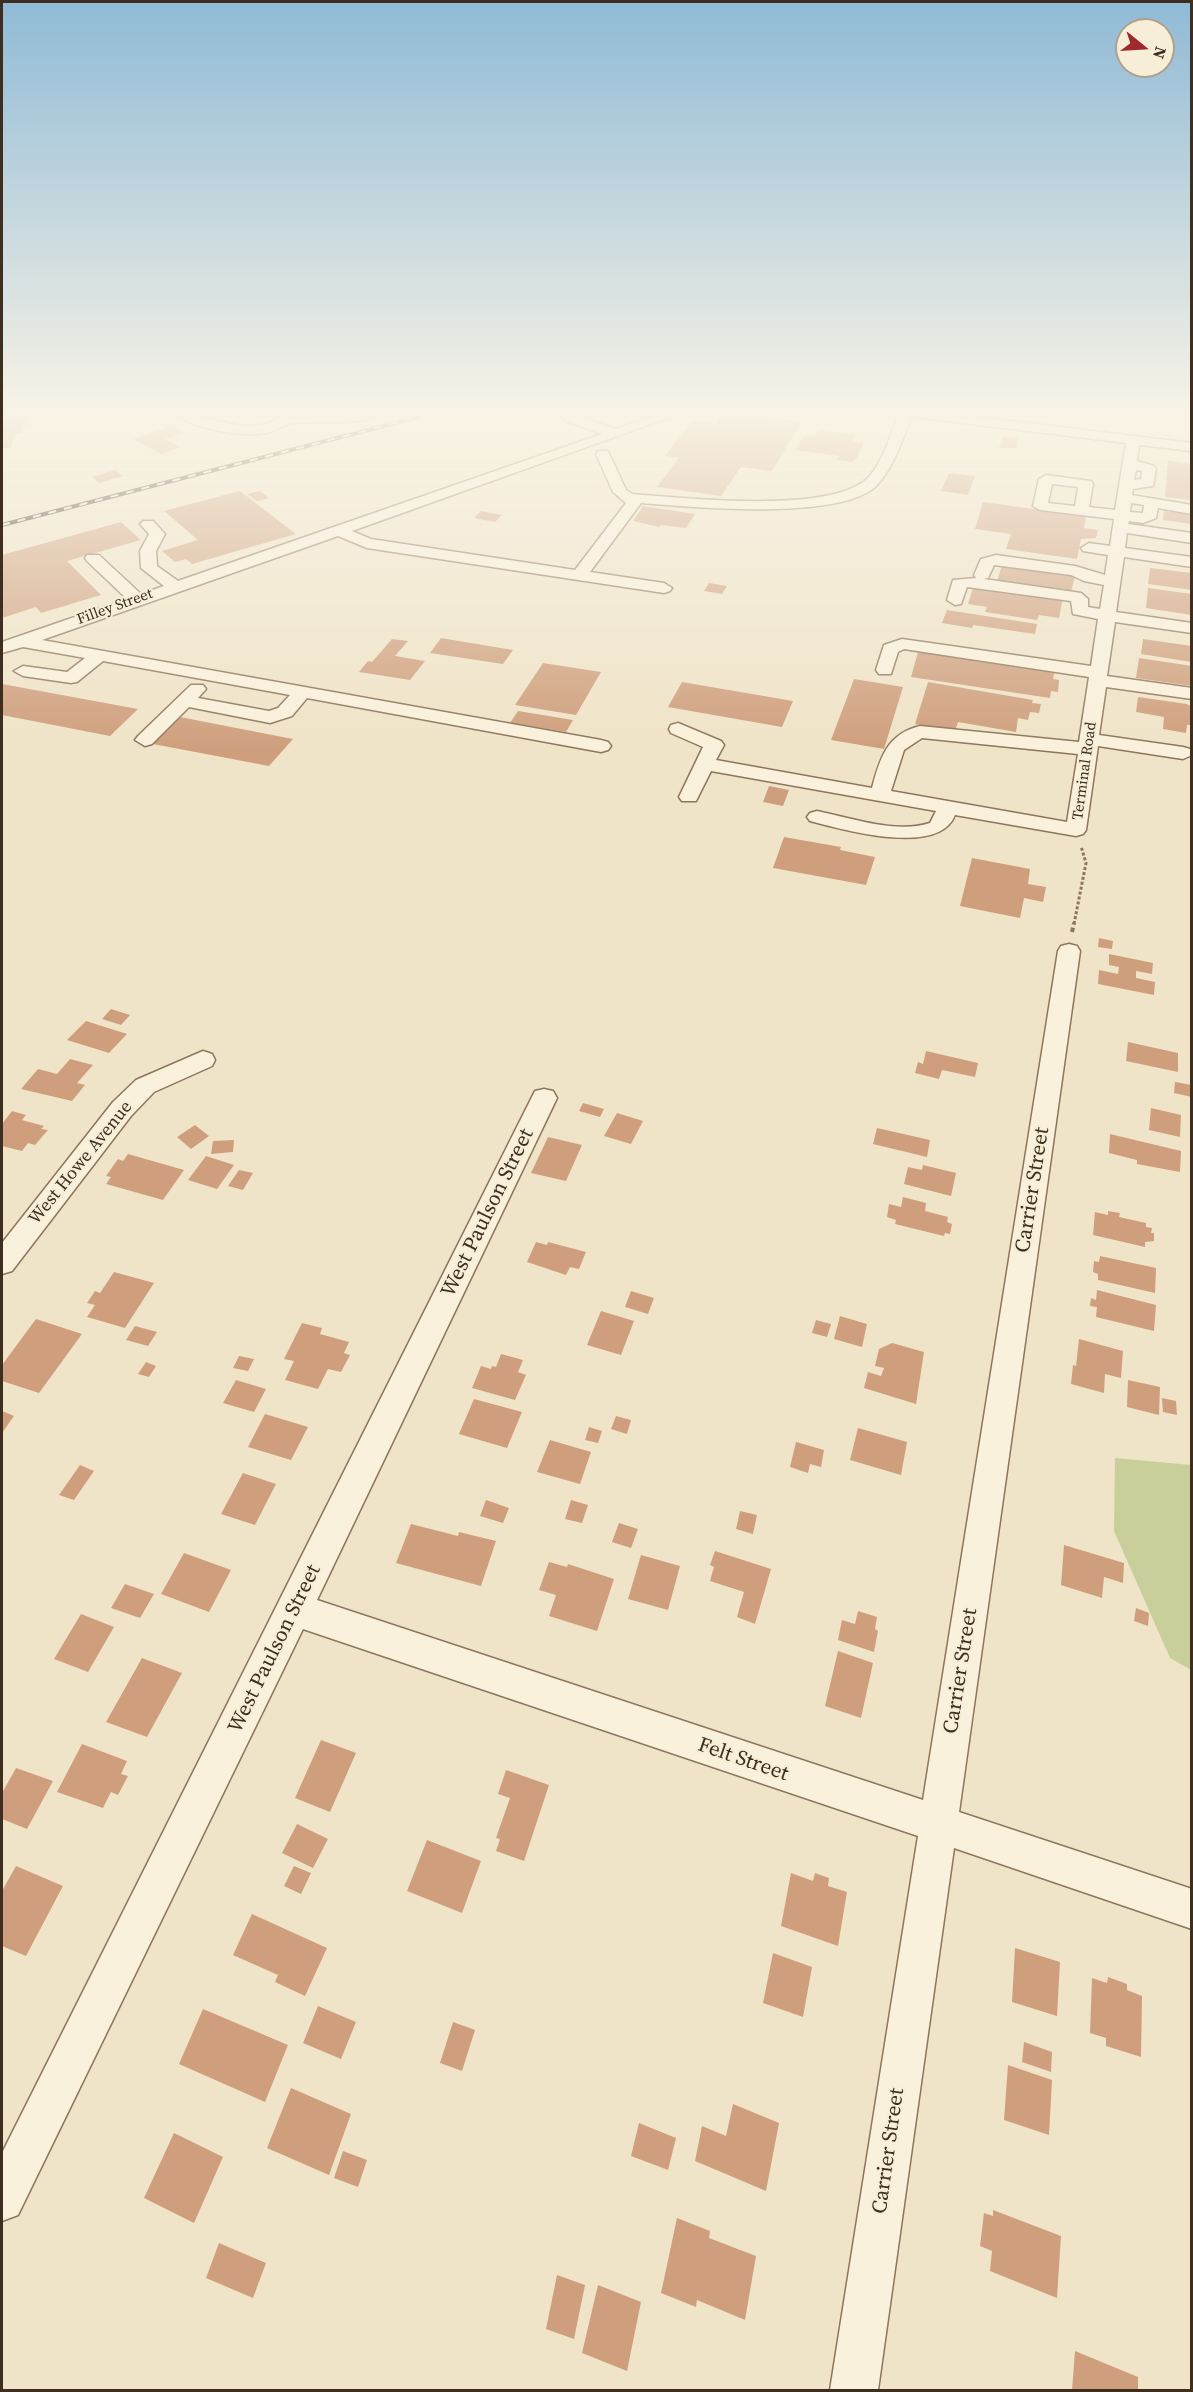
<!DOCTYPE html>
<style>
body{margin:0}
#map{position:relative;width:1193px;height:2392px;overflow:hidden;background:#f0e4c8;font-family:"Source Serif 4",serif}
canvas{display:block}
.frame{position:absolute;inset:0;border:3px solid #3d2e20;pointer-events:none}
.north{position:absolute;left:1115px;top:18px;width:60px;height:60px;box-sizing:border-box;background:#f7eed8;border:2px solid #ada18e;border-radius:50%;rotate:108deg;font-size:16px;font-weight:700;line-height:24px;text-align:center;color:#3d2e20}
.north::after{content:'';display:block;margin:auto;width:21px;height:27px;background:#9e2a2b;clip-path:polygon(50% 0,100% 100%,50% 72%,0 100%)}
</style>
<div id="map">
<canvas width="1193" height="2392"></canvas>
<div class="frame"></div>
<div class="north">N</div>
</div>
<script>
const ctx = document.querySelector('canvas').getContext('2d');
ctx.lineJoin = 'round';
function fill(path, color) { ctx.fillStyle = color; ctx.fill(path, 'evenodd'); }
function stroke(path, color, width, dash) { ctx.strokeStyle = color; ctx.lineWidth = width; ctx.lineCap = dash ? 'butt' : 'round'; ctx.setLineDash(dash || []); ctx.stroke(path); }
function label(font, color, halo, rows, align = 'center') {
  ctx.font = font + ' "Source Serif 4",serif'; ctx.lineWidth = 4.5; ctx.setLineDash([]); ctx.textBaseline = 'middle'; ctx.strokeStyle = halo; ctx.fillStyle = color; for (const [text, x, y, turn = 0] of rows) {
    ctx.save(); ctx.translate(x, y); ctx.rotate((+turn || 0) * Math.PI / 180); ctx.textAlign = isNaN(turn) ? turn : align; if (halo) ctx.strokeText(text, 0, 0); ctx.fillText(text, 0, 0); ctx.restore();
  }
}
const green = new Path2D(`
 M 1115,1458 L 1191,1465 L 1191,1670 L 1170,1658 L 1114,1531 Z`);
const building = new Path2D(`
 M 2,414 L 28,415 L 22,434 L 15,434 L 11,448 L 2,448 Z
 M 723,414 L 802,421 L 772,471 L 741,467 L 721,496 L 657,487 L 679,458 L 665,456 L 692,421 L 716,424 Z
 M 172,426 L 185,433 L 165,439 L 181,447 L 161,454 L 133,439 Z
 M 819,430 L 855,435 L 852,442 L 864,443 L 857,458 L 852,462 L 837,460 L 839,456 L 795,450 L 803,436 L 815,437 Z
 M 1005,436 L 1018,438 L 1017,448 L 999,448 L 1002,438 Z
 M 1168,461 L 1192,464 L 1192,500 L 1165,497 Z
 M 115,470 L 123,476 L 99,483 L 92,477 Z
 M 949,473 L 975,476 L 968,495 L 941,491 Z
 M 240,491 L 296,534 L 192,564 L 186,559 L 175,562 L 162,551 L 198,540 L 164,511 Z
 M 260,491 L 269,498 L 257,501 L 247,494 Z
 M 983,502 L 1086,516 L 1084,528 L 1098,530 L 1096,538 L 1081,539 L 1077,559 L 1006,549 L 1011,534 L 975,529 Z
 M 643,506 L 695,514 L 686,528 L 661,525 L 659,527 L 633,521 Z
 M 481,511 L 502,515 L 495,522 L 474,518 Z
 M 1164,511 L 1192,514 L 1192,524 L 1163,520 Z
 M 121,522 L 141,540 L 67,561 L 101,595 L 41,613 L 36,607 L 2,618 L 2,555 Z
 M 1002,565 L 1075,576 L 1071,592 L 997,581 Z
 M 1150,568 L 1192,573 L 1192,590 L 1148,584 Z
 M 709,583 L 727,586 L 722,594 L 704,591 Z
 M 974,585 L 1063,598 L 1059,618 L 1039,615 L 1037,620 L 985,612 L 987,607 L 968,604 Z
 M 1148,588 L 1192,594 L 1192,615 L 1146,608 Z
 M 947,610 L 1037,624 L 1035,634 L 973,625 L 972,628 L 942,623 Z
 M 441,638 L 513,650 L 503,664 L 430,653 Z
 M 392,639 L 408,641 L 395,656 L 425,661 L 410,680 L 359,672 L 368,661 L 372,662 Z
 M 1143,639 L 1192,646 L 1192,662 L 1141,654 Z
 M 918,652 L 1054,673 L 1053,679 L 1059,680 L 1058,692 L 1051,691 L 1050,698 L 911,677 Z
 M 1139,658 L 1192,666 L 1192,686 L 1136,678 Z
 M 543,663 L 601,672 L 576,715 L 515,705 Z
 M 854,679 L 903,687 L 884,749 L 831,740 Z
 M 682,682 L 793,701 L 782,727 L 668,707 Z
 M 928,682 L 1033,700 L 1032,703 L 1041,704 L 1039,713 L 1030,712 L 1028,720 L 1018,718 L 1016,732 L 958,722 L 955,731 L 915,724 Z
 M 2,684 L 138,709 L 110,736 L 2,715 Z
 M 1138,697 L 1187,704 L 1192,707 L 1192,725 L 1187,725 L 1186,733 L 1163,729 L 1164,717 L 1136,712 Z
 M 518,711 L 573,720 L 566,732 L 510,723 Z
 M 180,717 L 293,739 L 269,766 L 153,744 Z
 M 769,786 L 789,790 L 783,806 L 763,802 Z
 M 784,837 L 841,847 L 840,850 L 875,857 L 866,885 L 773,868 Z
 M 972,858 L 1030,869 L 1028,884 L 1046,887 L 1043,902 L 1024,898 L 1020,918 L 960,906 Z
 M 1099,938 L 1113,941 L 1112,949 L 1098,947 Z
 M 1109,954 L 1153,963 L 1152,974 L 1136,971 L 1136,978 L 1155,982 L 1154,995 L 1098,984 L 1099,970 L 1118,974 L 1119,967 L 1109,965 Z
 M 111,1009 L 130,1015 L 121,1025 L 102,1019 Z
 M 86,1021 L 127,1034 L 109,1053 L 67,1040 Z
 M 1128,1042 L 1178,1053 L 1178,1072 L 1126,1061 Z
 M 926,1051 L 978,1063 L 975,1077 L 942,1070 L 939,1079 L 915,1073 L 918,1062 L 923,1064 Z
 M 70,1059 L 93,1065 L 77,1083 L 85,1085 L 72,1101 L 21,1089 L 38,1069 L 57,1074 Z
 M 1175,1082 L 1192,1085 L 1192,1097 L 1174,1093 Z
 M 583,1103 L 604,1109 L 600,1117 L 579,1111 Z
 M 1151,1108 L 1181,1115 L 1180,1137 L 1149,1130 Z
 M 12,1111 L 26,1115 L 22,1120 L 44,1126 L 41,1129 L 48,1130 L 35,1145 L 28,1143 L 22,1151 L 2,1146 L 2,1124 Z
 M 617,1113 L 643,1121 L 631,1144 L 604,1136 Z
 M 195,1125 L 209,1136 L 191,1149 L 177,1137 Z
 M 877,1128 L 930,1140 L 927,1157 L 873,1144 Z
 M 1110,1134 L 1181,1151 L 1180,1172 L 1137,1164 L 1137,1160 L 1109,1153 Z
 M 548,1137 L 582,1145 L 566,1181 L 531,1173 Z
 M 234,1140 L 233,1152 L 211,1154 L 213,1141 Z
 M 128,1154 L 184,1170 L 163,1200 L 106,1184 L 111,1177 L 106,1176 L 118,1159 L 123,1161 Z
 M 206,1156 L 234,1165 L 217,1189 L 188,1180 Z
 M 923,1165 L 956,1173 L 951,1196 L 904,1184 L 908,1167 L 922,1170 Z
 M 239,1170 L 253,1173 L 243,1190 L 228,1186 Z
 M 903,1197 L 926,1203 L 925,1211 L 948,1217 L 947,1222 L 952,1224 L 950,1234 L 945,1233 L 944,1236 L 895,1224 L 896,1220 L 887,1217 L 889,1204 L 901,1207 Z
 M 1108,1211 L 1120,1213 L 1119,1217 L 1146,1223 L 1146,1227 L 1152,1228 L 1151,1233 L 1154,1233 L 1154,1241 L 1145,1242 L 1145,1247 L 1093,1235 L 1095,1212 L 1108,1215 Z
 M 536,1242 L 547,1245 L 548,1242 L 586,1252 L 579,1269 L 570,1267 L 566,1275 L 527,1262 Z
 M 1100,1256 L 1156,1268 L 1155,1293 L 1098,1280 L 1098,1274 L 1093,1272 L 1094,1261 L 1099,1262 Z
 M 114,1272 L 154,1283 L 125,1328 L 87,1317 L 95,1305 L 87,1303 L 95,1291 L 100,1293 Z
 M 1097,1290 L 1156,1305 L 1154,1331 L 1096,1317 L 1097,1307 L 1090,1306 L 1091,1298 L 1096,1300 Z
 M 631,1291 L 654,1298 L 648,1314 L 625,1307 Z
 M 601,1311 L 634,1321 L 621,1355 L 587,1345 Z
 M 840,1316 L 867,1324 L 862,1347 L 834,1339 Z
 M 36,1319 L 82,1334 L 39,1393 L 2,1381 L 2,1365 Z
 M 816,1320 L 831,1324 L 827,1337 L 812,1333 Z
 M 302,1323 L 322,1328 L 320,1334 L 349,1342 L 344,1353 L 350,1355 L 341,1372 L 328,1369 L 318,1389 L 285,1380 L 294,1361 L 284,1359 Z
 M 135,1326 L 157,1332 L 148,1346 L 126,1340 Z
 M 1079,1339 L 1123,1351 L 1121,1378 L 1105,1374 L 1104,1393 L 1071,1384 L 1073,1365 L 1076,1366 Z
 M 892,1343 L 924,1352 L 916,1404 L 864,1388 L 868,1372 L 881,1376 L 884,1368 L 875,1366 L 879,1349 Z
 M 501,1354 L 523,1360 L 518,1372 L 526,1375 L 515,1400 L 472,1388 L 481,1366 L 491,1369 L 492,1366 L 496,1367 Z
 M 239,1356 L 254,1359 L 248,1371 L 233,1368 Z
 M 146,1362 L 156,1366 L 149,1377 L 138,1374 Z
 M 236,1380 L 266,1389 L 254,1412 L 223,1403 Z
 M 1128,1380 L 1160,1387 L 1159,1415 L 1127,1407 Z
 M 1162,1398 L 1176,1401 L 1177,1415 L 1163,1412 Z
 M 474,1399 L 522,1412 L 507,1448 L 459,1434 Z
 M 2,1411 L 14,1416 L 2,1433 Z
 M 265,1414 L 308,1427 L 291,1460 L 248,1447 Z
 M 616,1416 L 631,1420 L 627,1434 L 611,1429 Z
 M 589,1427 L 602,1431 L 598,1443 L 585,1440 Z
 M 858,1428 L 907,1442 L 901,1475 L 850,1460 Z
 M 550,1440 L 591,1452 L 580,1484 L 537,1472 Z
 M 796,1442 L 824,1450 L 821,1467 L 810,1464 L 808,1473 L 790,1467 Z
 M 80,1465 L 94,1471 L 74,1500 L 59,1495 Z
 M 243,1473 L 276,1484 L 255,1525 L 221,1514 Z
 M 486,1500 L 509,1508 L 503,1523 L 480,1516 Z
 M 571,1500 L 588,1505 L 582,1523 L 565,1519 Z
 M 740,1511 L 757,1515 L 753,1534 L 736,1529 Z
 M 619,1523 L 638,1529 L 631,1548 L 612,1542 Z
 M 411,1524 L 458,1536 L 459,1532 L 496,1541 L 481,1586 L 396,1563 Z
 M 1064,1545 L 1124,1563 L 1123,1583 L 1104,1577 L 1102,1598 L 1061,1585 Z
 M 715,1551 L 771,1569 L 755,1624 L 737,1617 L 744,1592 L 710,1581 L 714,1567 L 710,1565 Z
 M 184,1553 L 231,1570 L 209,1612 L 161,1594 Z
 M 641,1555 L 680,1566 L 668,1610 L 628,1599 Z
 M 549,1562 L 567,1567 L 568,1564 L 614,1579 L 597,1631 L 549,1616 L 556,1595 L 539,1590 Z
 M 125,1584 L 154,1594 L 140,1618 L 111,1608 Z
 M 1136,1608 L 1149,1613 L 1148,1626 L 1134,1621 Z
 M 858,1611 L 877,1617 L 875,1629 L 878,1631 L 874,1652 L 838,1640 L 842,1620 L 855,1624 Z
 M 81,1614 L 114,1627 L 88,1672 L 54,1659 Z
 M 838,1651 L 873,1663 L 861,1718 L 825,1706 Z
 M 142,1658 L 182,1673 L 147,1737 L 106,1722 Z
 M 321,1740 L 356,1753 L 330,1812 L 295,1798 Z
 M 82,1744 L 127,1761 L 121,1774 L 128,1776 L 118,1795 L 111,1792 L 103,1808 L 57,1792 Z
 M 16,1768 L 53,1781 L 27,1829 L 2,1819 L 2,1793 Z
 M 506,1770 L 549,1785 L 524,1861 L 496,1851 L 500,1839 L 496,1838 L 510,1798 L 498,1794 Z
 M 297,1824 L 328,1839 L 313,1868 L 282,1853 Z
 M 427,1840 L 481,1861 L 462,1913 L 407,1891 Z
 M 16,1866 L 63,1886 L 26,1956 L 2,1946 L 2,1891 Z
 M 294,1866 L 311,1873 L 301,1894 L 284,1886 Z
 M 791,1873 L 813,1881 L 815,1873 L 829,1878 L 828,1886 L 847,1892 L 838,1946 L 781,1926 Z
 M 252,1914 L 327,1948 L 305,1996 L 275,1982 L 278,1975 L 233,1955 Z
 M 1015,1948 L 1060,1962 L 1057,2016 L 1012,2002 Z
 M 773,1953 L 812,1967 L 803,2017 L 763,2003 Z
 M 1108,1977 L 1127,1984 L 1127,1990 L 1142,1996 L 1141,2057 L 1106,2046 L 1106,2038 L 1090,2033 L 1092,1978 L 1107,1983 Z
 M 318,2006 L 356,2022 L 341,2059 L 303,2043 Z
 M 203,2009 L 288,2045 L 265,2102 L 179,2064 Z
 M 453,2022 L 475,2030 L 462,2071 L 440,2063 Z
 M 1024,2042 L 1052,2052 L 1051,2072 L 1022,2062 Z
 M 1008,2065 L 1052,2080 L 1049,2135 L 1004,2120 Z
 M 291,2088 L 351,2114 L 329,2175 L 267,2148 Z
 M 733,2104 L 779,2123 L 766,2191 L 695,2161 L 702,2126 L 726,2136 Z
 M 639,2123 L 676,2138 L 668,2170 L 631,2156 Z
 M 174,2133 L 223,2157 L 194,2223 L 144,2198 Z
 M 343,2151 L 367,2160 L 358,2187 L 334,2178 Z
 M 993,2210 L 1061,2236 L 1057,2298 L 990,2271 L 992,2251 L 980,2246 L 984,2213 L 993,2216 Z
 M 677,2218 L 710,2231 L 709,2238 L 756,2256 L 745,2320 L 697,2300 L 696,2307 L 661,2293 Z
 M 219,2243 L 266,2263 L 253,2298 L 206,2278 Z
 M 557,2275 L 585,2285 L 574,2339 L 546,2329 Z
 M 598,2285 L 641,2302 L 627,2371 L 582,2353 Z
 M 1075,2351 L 1138,2377 L 1138,2390 L 1072,2390 Z`);
const pathFar1 = new Path2D(`
 M 1074,924 L 1086,863 L 1081,846`);
const path = new Path2D(`
 M 1072,932 L 1074,923`);
const minor = new Path2D(`
 M 177,414 C 215,413 250,442 284,414 L 379,414 C 366,427 310,420 292,423 C 284,424 275,432 266,433 C 245,437 193,430 177,414 Z
 M 560,414 L 574,414 L 615,429 L 660,414 L 679,414 L 352,531 L 371,539 L 575,570 L 626,503 L 613,492 L 596,454 L 598,451 L 608,451 L 626,490 L 632,494 C 685,498 820,513 863,482 C 882,468 890,434 899,414 L 913,414 C 903,437 894,469 875,487 C 837,521 691,507 641,503 L 590,572 L 664,583 L 672,588 L 670,591 L 664,593 L 367,548 L 338,536 L 42,640 L 601,740 L 608,742 L 611,746 L 608,750 L 601,752 L 307,698 L 292,716 L 270,723 L 189,707 L 152,744 L 145,746 L 135,740 L 138,736 L 191,685 L 203,685 L 206,689 L 198,698 L 269,711 L 278,708 L 290,695 L 103,661 L 77,682 L 71,683 L 23,676 L 14,671 L 23,666 L 67,672 L 85,658 L 23,647 L 2,653 L 2,642 L 127,599 L 87,561 L 85,558 L 87,555 L 99,555 L 141,594 L 164,586 L 141,568 L 140,551 L 149,534 L 140,524 L 143,521 L 153,521 L 165,534 L 156,551 L 157,566 L 178,581 L 602,434 L 564,420 Z
 M 914,414 L 953,414 L 1192,443 L 1192,451 L 1139,445 L 1137,461 L 1154,466 L 1156,469 L 1153,486 L 1133,489 L 1132,495 L 1192,505 L 1192,514 L 1158,508 L 1156,518 L 1143,523 L 1129,521 L 1128,524 L 1192,533 L 1192,543 L 1127,533 L 1125,548 L 1192,557 L 1192,567 L 1124,557 L 1116,612 L 1192,623 L 1192,633 L 1115,622 L 1107,676 L 1192,688 L 1192,699 L 1106,687 L 1099,735 L 1183,747 L 1190,749 L 1192,755 L 1183,759 L 1098,746 L 1086,830 L 1083,834 L 1076,836 L 955,815 C 939,857 844,830 810,821 L 807,817 L 810,813 L 817,811 C 852,818 895,834 930,823 L 936,811 L 711,771 L 696,801 L 682,801 L 679,797 L 703,747 L 671,733 L 669,729 L 671,725 L 678,723 L 721,741 L 724,745 L 716,760 L 872,788 C 880,758 887,734 920,726 L 1079,742 L 1089,677 L 904,649 L 898,652 L 891,674 L 879,674 L 876,670 L 884,645 L 902,639 L 1091,666 L 1098,619 L 1073,614 L 1071,601 L 967,587 L 961,604 L 955,605 L 947,600 L 953,580 L 976,578 L 974,575 L 981,559 L 996,555 L 1075,566 L 1105,575 L 1108,555 L 1083,551 L 1081,548 L 1089,543 L 1110,546 L 1114,519 L 1040,510 L 1033,506 L 1039,479 L 1046,475 L 1091,481 L 1093,484 L 1089,507 L 1115,510 L 1126,443 L 921,418 ZM 1136,470 L 1142,471 L 1141,479 L 1134,480 ZM 1052,484 L 1078,487 L 1075,506 L 1048,503 ZM 1131,503 L 1144,505 L 1143,513 L 1130,512 ZM 994,565 L 1071,575 L 1084,581 L 1104,585 L 1100,609 L 1088,607 L 1088,599 L 1081,593 L 984,579 L 988,578 ZM 922,738 L 1078,754 L 1067,822 L 891,791 L 904,750 Z
 M 1069,944 L 1077,946 L 1080,951 L 959,1812 L 1192,1889 L 1192,1929 L 954,1848 L 878,2390 L 830,2390 L 918,1836 L 303,1629 L 18,2215 L 2,2221 L 2,2153 L 535,1091 L 544,1089 L 553,1091 L 557,1098 L 317,1600 L 923,1800 L 1058,951 L 1061,946 Z
 M 203,1051 L 212,1054 L 215,1060 L 212,1066 L 154,1092 L 131,1116 L 12,1271 L 2,1274 L 2,1243 L 113,1102 L 136,1080 Z`);
const rail = new Path2D(`
 M 2,525 L 430,414`);
const farStreetnames = [
 ["Filley Street",115,607,-20],
 ["Terminal Road",1085,771,-82]
];
const streetNames = [
 ["West Howe Avenue",81,1163,-51]
];
const nearStreetnames = [
 ["Carrier Street",1033,1190,-81],
 ["West Paulson Street",488,1213,-64],
 ["West Paulson Street",275,1649,-64],
 ["Carrier Street",961,1671,-81],
 ["Felt Street",743,1760,19],
 ["Carrier Street",889,2151,-82]
];
fill(green, '#c9cf9b');
fill(building, '#cf9f7d');
stroke(minor, '#8d765c', 3);
stroke(pathFar1, '#8d765c', 3, [3, 2]);
stroke(path, '#8d765c', 4, [4.5, 3]);
fill(minor, '#faf1dc');
stroke(rail, '#3d2e20', 4);
stroke(rail, '#f7eed8', 2, [8]);
const sky = ctx.createLinearGradient(0, 0, 0, 749);
sky.addColorStop(0, '#8fbad6');
sky.addColorStop(0.55, '#f8f3e6');
sky.addColorStop(1, '#f8f3e600');
ctx.fillStyle = sky;
ctx.fillRect(0, 0, 1193, 749);
label('15px', '#3d2e20', '#f7eed8', farStreetnames);
label('18px', '#3d2e20', '#f7eed8', streetNames);
label('21px', '#3d2e20', '#f7eed8', nearStreetnames);
</script>
